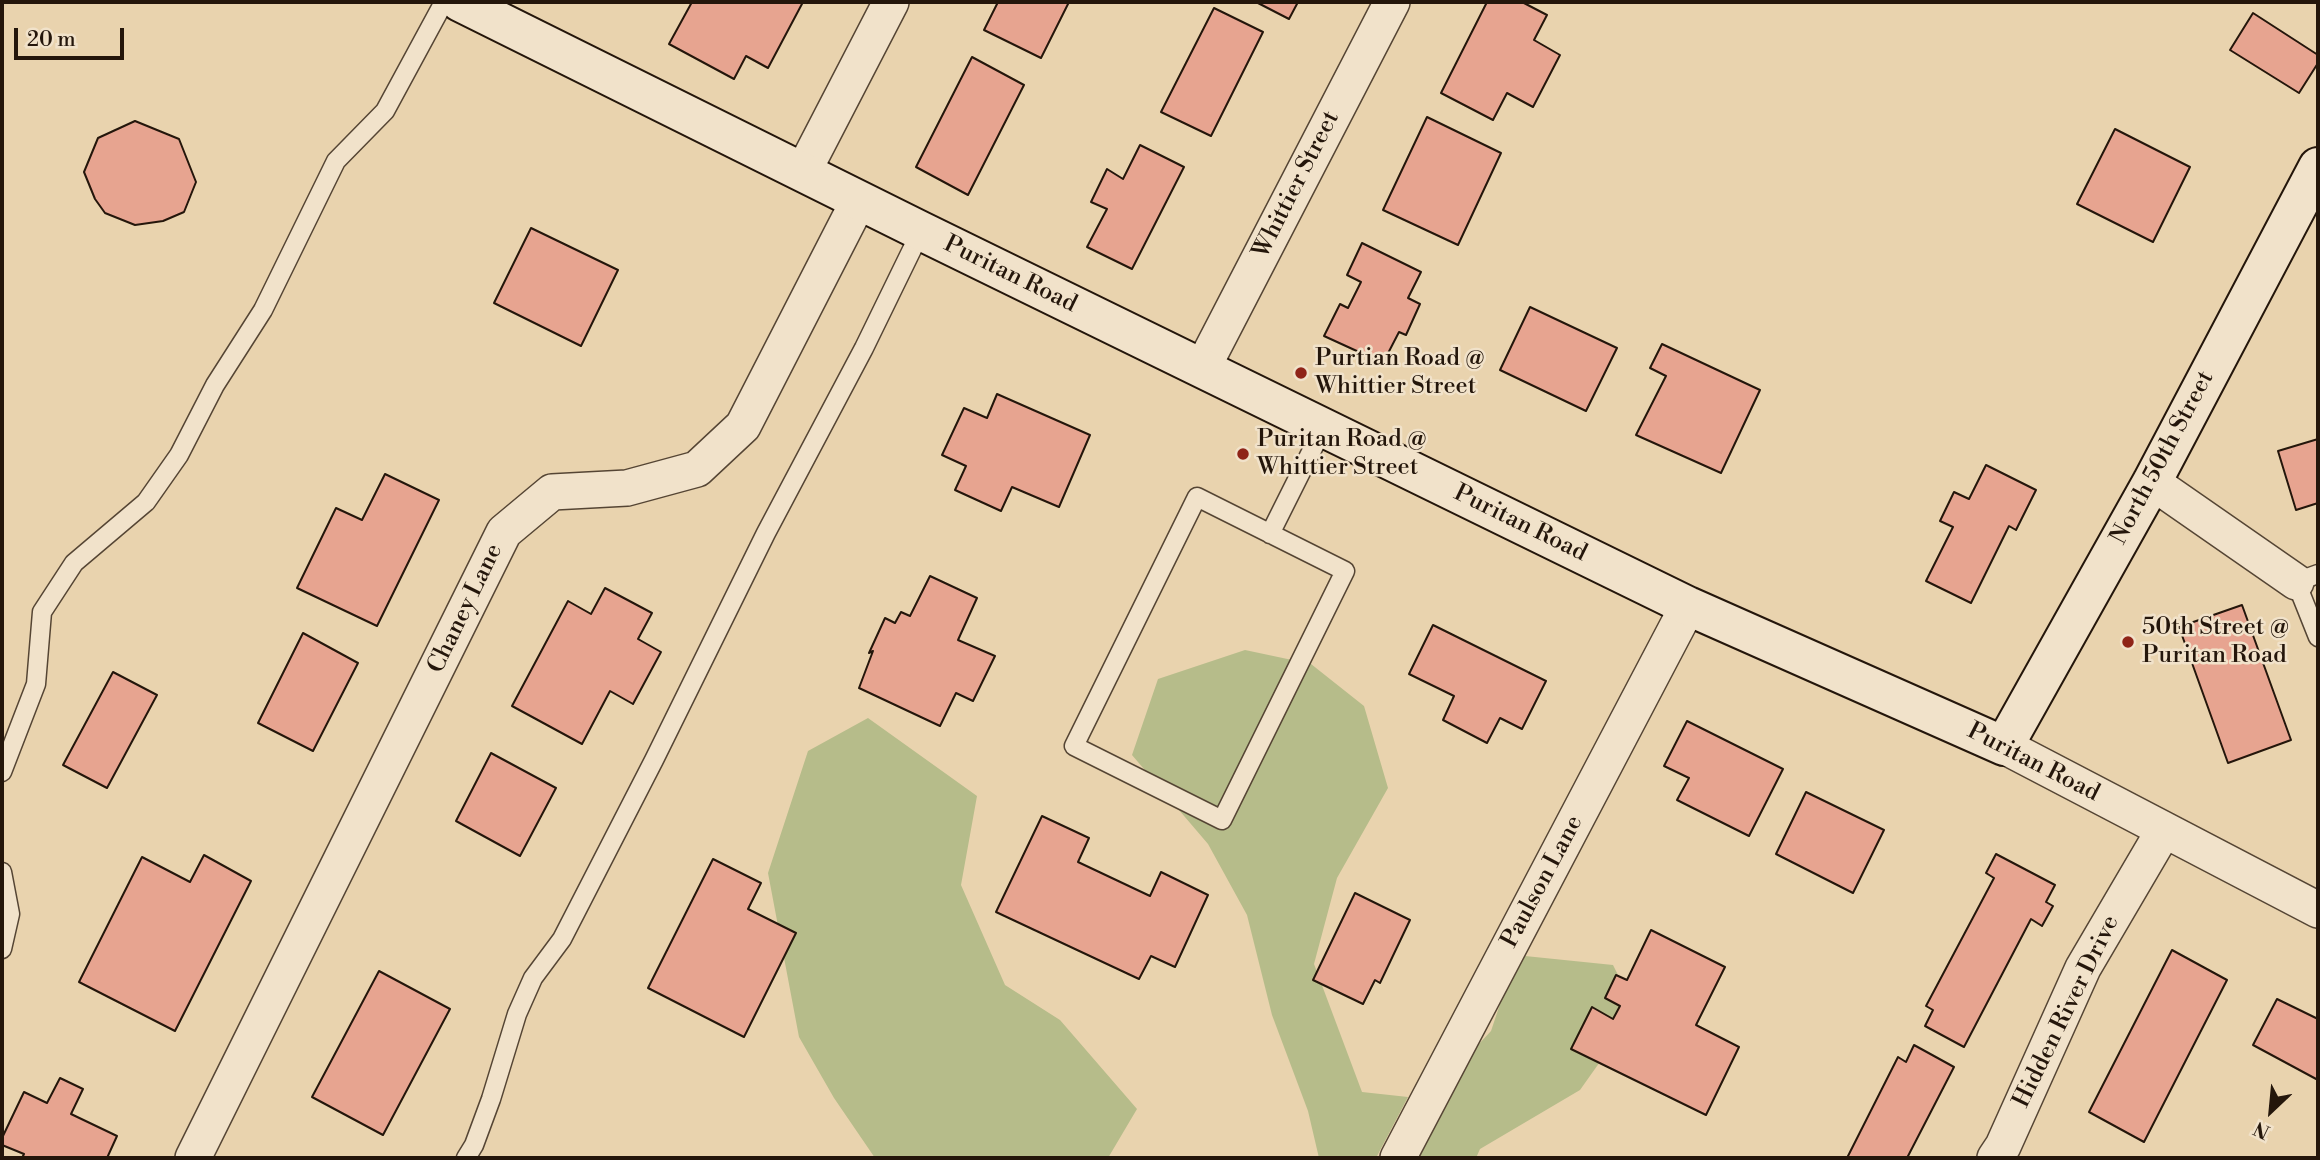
<!DOCTYPE html>
<style>
body{margin:0}
#map{position:relative;width:2320px;height:1160px;overflow:hidden;background:#e9d3ae;font-family:"Libre Bodoni",serif}
canvas{display:block}
.frame{position:absolute;inset:0;border:4px solid #24160b;pointer-events:none}
.north{position:absolute;left:2236px;top:1076px;width:70px;height:70px;-webkit-text-stroke:5px #f1e2ca;paint-order:stroke;rotate:206deg;font-size:19px;font-weight:700;line-height:28px;text-align:center;color:#24160b}
.north::after{content:'';display:block;margin:auto;width:24px;height:32px;background:#24160b;clip-path:polygon(50% 0,100% 100%,50% 72%,0 100%)}
.scale{position:absolute;left:14px;top:28px;width:110px;height:32px;box-sizing:border-box;border:4px solid #24160b;border-top:0;padding-left:9px;font-size:21px;line-height:24px;white-space:nowrap;color:#24160b;-webkit-text-stroke:5px #f1e2ca;paint-order:stroke}
</style>
<div id="map">
<canvas width="2320" height="1160"></canvas>
<div class="frame"></div>
<div class="north">N</div>
<div class="scale">20 m</div>
</div>
<script>
const ctx = document.querySelector('canvas').getContext('2d');
ctx.lineJoin = 'round';
function fill(path, color) { ctx.fillStyle = color; ctx.fill(path, 'evenodd'); }
function stroke(path, color, width, dash) { ctx.strokeStyle = color; ctx.lineWidth = width; ctx.lineCap = dash ? 'butt' : 'round'; ctx.setLineDash(dash || []); ctx.stroke(path); }
function label(font, color, halo, rows, align = 'center') {
  ctx.font = font + ' "Libre Bodoni",serif'; ctx.lineWidth = 5; ctx.setLineDash([]); ctx.textBaseline = 'middle'; ctx.strokeStyle = halo; ctx.fillStyle = color; for (const [text, x, y, turn = 0] of rows) {
    ctx.save(); ctx.translate(x, y); ctx.rotate((+turn || 0) * Math.PI / 180); ctx.textAlign = isNaN(turn) ? turn : align; if (halo) ctx.strokeText(text, 0, 0); ctx.fillText(text, 0, 0); ctx.restore();
  }
}
const green = new Path2D(`
 M 1245,650 L 1311,664 L 1364,706 L 1388,788 L 1337,878 L 1314,964 L 1362,1092 L 1408,1097 L 1376,1158 L 1319,1158 L 1308,1111 L 1272,1015 L 1247,915 L 1208,844 L 1132,755 L 1158,679 Z
 M 868,718 L 977,796 L 961,885 L 1005,985 L 1060,1020 L 1137,1109 L 1108,1158 L 875,1158 L 834,1098 L 799,1037 L 768,873 L 808,751 Z
 M 1525,956 L 1613,965 L 1636,1011 L 1580,1090 L 1480,1149 L 1476,1158 L 1419,1158 L 1478,1045 L 1491,1031 L 1501,1001 Z`);
const building = new Path2D(`
 M 692,2 L 803,2 L 768,68 L 746,56 L 734,79 L 669,44 Z
 M 998,2 L 1069,2 L 1041,58 L 984,30 Z
 M 1256,2 L 1298,2 L 1289,19 Z
 M 1487,2 L 1522,2 L 1547,15 L 1534,40 L 1560,55 L 1533,107 L 1507,93 L 1493,120 L 1441,93 Z
 M 1214,8 L 1263,32 L 1211,136 L 1161,112 Z
 M 2253,13 L 2318,55 L 2318,63 L 2299,93 L 2230,50 Z
 M 972,57 L 1024,85 L 968,195 L 916,167 Z
 M 1427,117 L 1501,153 L 1458,245 L 1383,210 Z
 M 135,121 L 179,139 L 196,182 L 184,212 L 163,221 L 135,225 L 105,213 L 95,199 L 84,172 L 98,138 Z
 M 2115,129 L 2190,167 L 2153,242 L 2077,204 Z
 M 1140,145 L 1184,167 L 1132,269 L 1087,247 L 1107,209 L 1091,202 L 1107,169 L 1123,179 Z
 M 531,228 L 618,270 L 581,346 L 494,303 Z
 M 1362,243 L 1421,272 L 1408,298 L 1420,304 L 1406,335 L 1399,332 L 1383,363 L 1324,336 L 1340,304 L 1348,308 L 1361,282 L 1347,275 Z
 M 1530,307 L 1617,348 L 1586,411 L 1500,370 Z
 M 1662,344 L 1760,390 L 1721,473 L 1636,435 L 1666,376 L 1650,368 Z
 M 997,394 L 1090,435 L 1059,507 L 1012,487 L 1001,511 L 955,490 L 966,466 L 942,455 L 964,408 L 987,418 Z
 M 2318,439 L 2318,503 L 2296,510 L 2278,451 Z
 M 1986,465 L 2036,490 L 2016,530 L 2009,526 L 1971,603 L 1926,581 L 1953,527 L 1940,521 L 1954,492 L 1969,499 Z
 M 385,474 L 439,500 L 377,626 L 297,588 L 336,508 L 362,520 Z
 M 930,576 L 977,598 L 958,640 L 995,656 L 973,701 L 956,693 L 940,726 L 859,688 L 873,651 L 869,653 L 885,618 L 895,623 L 901,612 L 910,616 Z
 M 605,588 L 652,613 L 638,639 L 661,652 L 633,704 L 610,691 L 582,744 L 512,706 L 568,601 L 591,614 Z
 M 2242,605 L 2291,740 L 2228,763 L 2179,627 Z
 M 1433,625 L 1546,681 L 1522,729 L 1500,718 L 1487,743 L 1443,720 L 1454,696 L 1409,674 Z
 M 303,633 L 358,663 L 313,751 L 258,723 Z
 M 113,672 L 157,695 L 107,788 L 63,765 Z
 M 1687,721 L 1783,769 L 1749,836 L 1677,800 L 1689,778 L 1664,766 Z
 M 491,753 L 556,788 L 520,856 L 456,821 Z
 M 1806,792 L 1884,830 L 1853,893 L 1776,854 Z
 M 1042,816 L 1089,838 L 1078,862 L 1150,896 L 1161,872 L 1208,895 L 1175,967 L 1151,956 L 1139,979 L 996,912 Z
 M 1996,854 L 2055,885 L 2046,902 L 2053,906 L 2042,926 L 2031,919 L 1964,1047 L 1925,1026 L 1933,1010 L 1926,1006 L 1994,878 L 1986,873 Z
 M 204,855 L 251,881 L 175,1031 L 79,982 L 142,857 L 190,882 Z
 M 713,859 L 761,883 L 748,909 L 796,933 L 744,1037 L 648,988 Z
 M 1355,893 L 1410,920 L 1380,983 L 1375,980 L 1363,1004 L 1313,980 Z
 M 1651,930 L 1725,967 L 1696,1025 L 1739,1047 L 1706,1115 L 1571,1049 L 1592,1007 L 1613,1019 L 1620,1006 L 1605,998 L 1616,975 L 1627,980 Z
 M 2172,950 L 2227,980 L 2144,1142 L 2089,1112 Z
 M 379,971 L 450,1009 L 383,1135 L 312,1097 Z
 M 2277,999 L 2318,1019 L 2318,1080 L 2253,1045 Z
 M 1914,1045 L 1954,1067 L 1907,1158 L 1847,1158 L 1898,1057 L 1906,1062 Z
 M 60,1078 L 83,1089 L 71,1114 L 117,1136 L 107,1158 L 22,1158 L 24,1154 L 2,1145 L 2,1138 L 24,1092 L 47,1103 Z`);
const lane = new Path2D(`
 M 1197,497 L 1345,571 L 1222,820 L 1074,746 Z
 M 1270,534 L 1323,428
 M 2318,574 L 2296,582 L 2318,637
 M 2,772 L 36,684 L 42,612 L 74,563 L 146,502 L 179,455 L 215,385 L 263,310 L 336,161 L 385,111 L 444,2
 M 2,872 L 10,914 L 2,949
 M 466,1158 L 474,1145 L 491,1099 L 517,1014 L 533,978 L 562,939 L 654,760 L 766,533 L 864,348 L 921,231`);
const street = new Path2D(`
 M 803,172 L 891,2
 M 1202,369 L 1392,2
 M 2152,482 L 2296,582
 M 2004,746 L 2318,910
 M 193,1158 L 504,532 L 552,492 L 627,488 L 697,469 L 743,426 L 859,200
 M 1398,1158 L 1688,606
 M 1995,1158 L 2003,1146 L 2083,968 L 2164,830`);
const secondary = new Path2D(`
 M 460,2 L 921,231 L 1688,606 L 2004,746 L 2152,482 L 2318,167`);
const markers = [
 [1301,373,7,"#8f2418"],
 [1243,454,7,"#8f2418"],
 [2128,642,7,"#8f2418"]
];
const streetNames = [
 ["Whittier Street",1297,185,-63],
 ["Puritan Road",1010,275,26],
 ["North 50th Street",2163,458,-62],
 ["Puritan Road",1520,524,26],
 ["Chaney Lane",466,609,-64],
 ["Puritan Road",2033,763,27],
 ["Paulson Lane",1543,882,-62],
 ["Hidden River Drive",2067,1012,-64]
];
const poiNames = [
 ["Purtian Road @",1315,359],
 ["Whittier Street",1315,387],
 ["Puritan Road @",1257,440],
 ["Whittier Street",1257,468],
 ["50th Street @",2142,628],
 ["Puritan Road",2142,656]
];
fill(green, '#b6bc8a');
fill(building, '#e7a490');
stroke(building, '#24160b', 2);
stroke(lane, '#554534', 21);
stroke(street, '#554534', 38);
stroke(secondary, '#24160b', 42);
stroke(lane, '#f1e2ca', 18);
stroke(street, '#f1e2ca', 35);
stroke(secondary, '#f1e2ca', 38);
for (const [x, y, r, color] of markers) { const dot = new Path2D(); dot.arc(x, y, r, 0, 2 * Math.PI); ctx.fillStyle = color; ctx.fill(dot); stroke(dot, '#f1e2ca', 2.5); }
label('24px', '#24160b', '#f1e2ca', streetNames);
label('24px', '#24160b', '#f1e2ca', poiNames, 'left');
</script>
